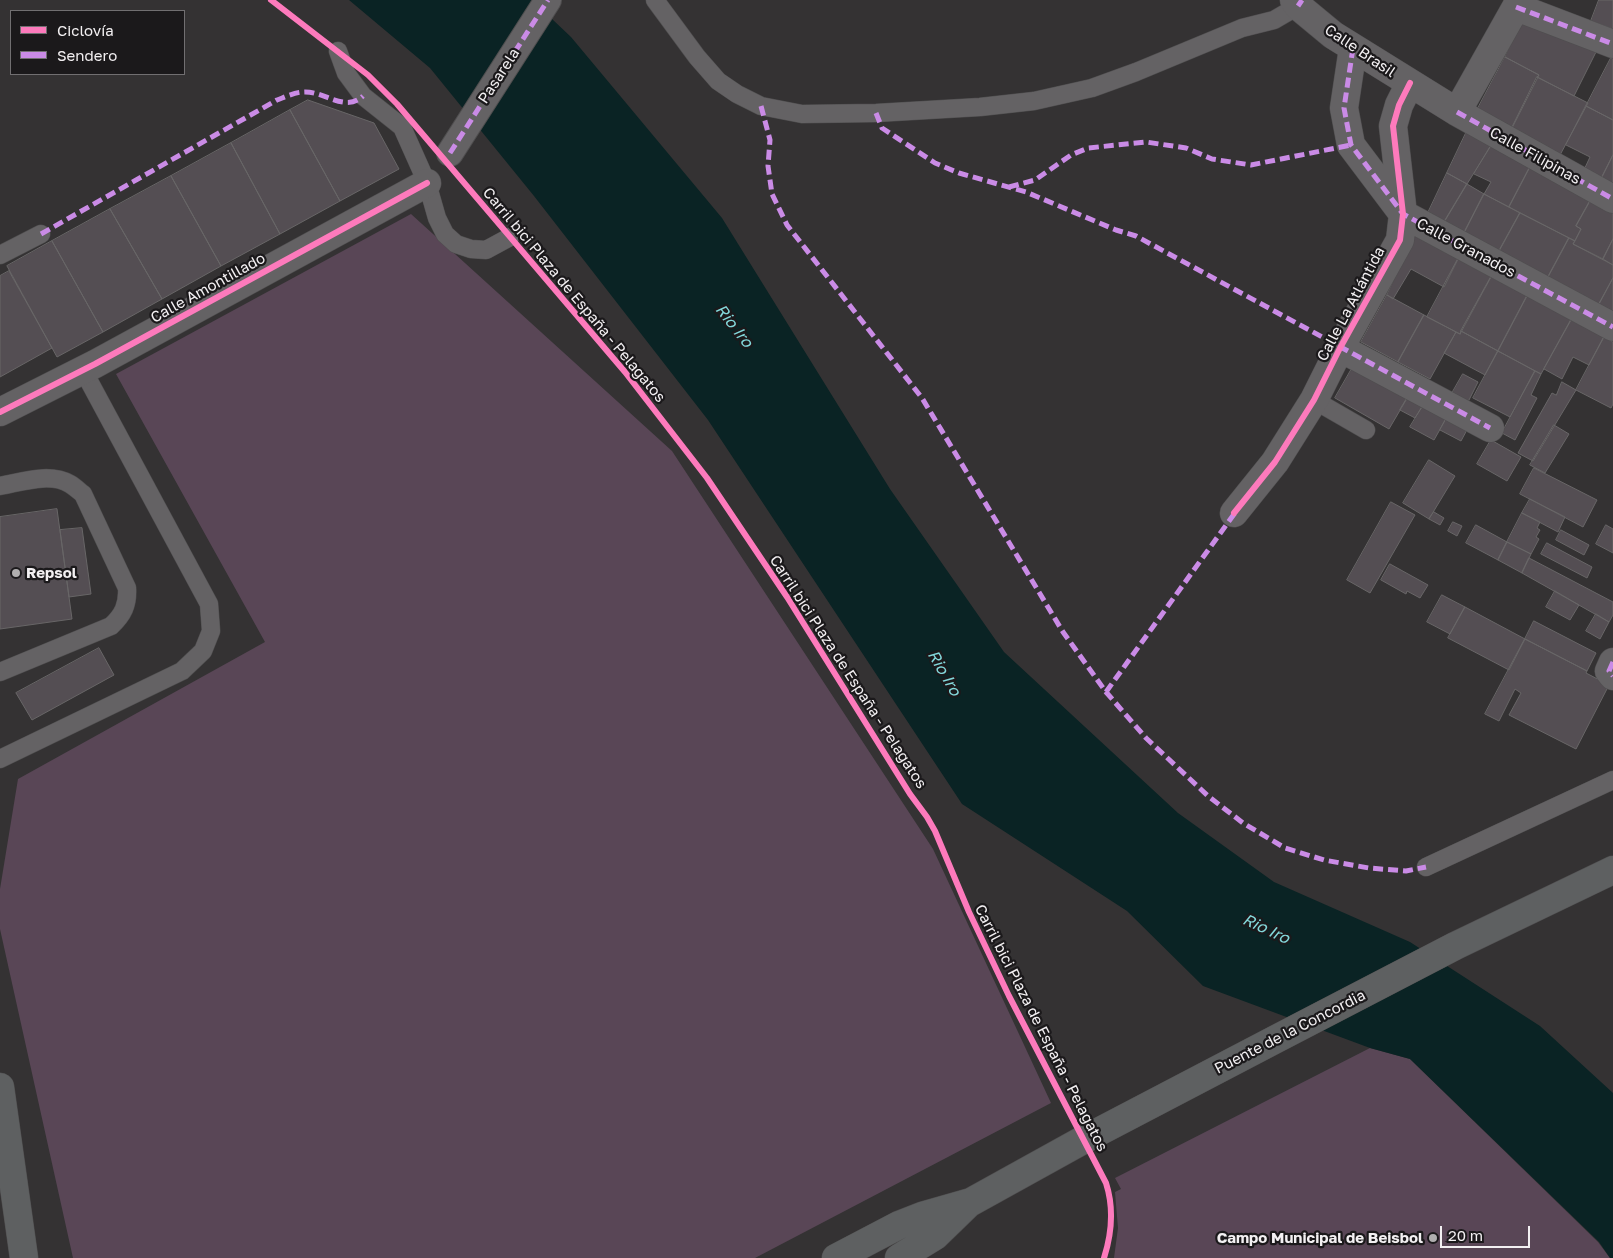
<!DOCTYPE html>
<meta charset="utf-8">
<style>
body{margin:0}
#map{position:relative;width:1613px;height:1258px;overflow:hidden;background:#343233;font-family:"Golos Text",sans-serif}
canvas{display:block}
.legend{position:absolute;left:10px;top:10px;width:175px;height:65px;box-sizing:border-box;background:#1b191b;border:1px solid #716f71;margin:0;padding:6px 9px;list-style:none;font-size:15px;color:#f3f0f2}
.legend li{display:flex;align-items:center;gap:10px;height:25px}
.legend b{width:25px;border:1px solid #716f71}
.scale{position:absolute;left:1440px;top:1226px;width:90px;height:22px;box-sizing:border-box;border:2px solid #f3f0f2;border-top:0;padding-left:6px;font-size:15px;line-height:18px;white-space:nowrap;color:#f3f0f2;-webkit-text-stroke:4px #1b191b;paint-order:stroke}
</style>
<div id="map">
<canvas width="1613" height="1258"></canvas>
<ul class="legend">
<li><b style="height:6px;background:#fd7abc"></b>Ciclovía</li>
<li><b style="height:6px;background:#ca8be6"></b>Sendero</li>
</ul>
<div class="scale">20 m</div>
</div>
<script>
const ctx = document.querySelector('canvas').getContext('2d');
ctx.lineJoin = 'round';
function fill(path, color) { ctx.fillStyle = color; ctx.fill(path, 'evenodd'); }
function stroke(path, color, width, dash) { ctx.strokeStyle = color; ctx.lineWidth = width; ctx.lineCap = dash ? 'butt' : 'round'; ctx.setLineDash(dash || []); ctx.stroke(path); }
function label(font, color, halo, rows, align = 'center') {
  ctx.font = font + ' "Golos Text",sans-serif'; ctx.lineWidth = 4.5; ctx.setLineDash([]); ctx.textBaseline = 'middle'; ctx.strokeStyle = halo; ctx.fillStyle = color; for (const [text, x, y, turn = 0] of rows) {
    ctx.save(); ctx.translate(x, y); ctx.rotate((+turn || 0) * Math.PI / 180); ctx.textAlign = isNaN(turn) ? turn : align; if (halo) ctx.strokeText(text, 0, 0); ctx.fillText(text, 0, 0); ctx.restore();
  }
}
const green = new Path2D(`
 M 411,214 L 672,451 L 933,849 L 1051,1103 L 755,1258 L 73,1258 L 0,929 L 0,889 L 18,779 L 265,642 L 116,374 Z
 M 1370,1048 L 1410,1059 L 1598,1242 L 1610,1258 L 1114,1258 L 1118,1228 L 1115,1192 L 1121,1189 L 1115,1178 Z`);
const water = new Path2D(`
 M 349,0 L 532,0 L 571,37 L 722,218 L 890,489 L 1004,652 L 1178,813 L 1274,882 L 1410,942 L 1540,1026 L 1613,1093 L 1613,1258 L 1610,1258 L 1599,1242 L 1410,1059 L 1370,1048 L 1203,986 L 1127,911 L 962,804 L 708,420 L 534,196 L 430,68 Z`);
const building = new Path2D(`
 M 1599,0 L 1613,0 L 1613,29 L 1591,21 Z
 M 1522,23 L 1596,52 L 1574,96 L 1537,77 L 1539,75 L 1505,57 Z
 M 1505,57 L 1539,75 L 1511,130 L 1476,112 Z
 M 1611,58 L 1613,59 L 1613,120 L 1586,106 Z
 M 1537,77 L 1588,103 L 1560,155 L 1511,130 Z
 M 308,100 L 374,123 L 399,169 L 340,201 L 290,110 Z
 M 1586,106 L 1613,120 L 1613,155 L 1600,181 L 1583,172 L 1590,157 L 1566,145 Z
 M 290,110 L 340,201 L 280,234 L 231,143 Z
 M 1467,131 L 1492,144 L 1467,184 L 1447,173 Z
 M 231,143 L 280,234 L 221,266 L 171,176 Z
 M 1492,144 L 1531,165 L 1509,207 L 1484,194 L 1491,182 L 1474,174 Z
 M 1613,155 L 1613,188 L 1600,181 Z
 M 1531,165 L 1590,201 L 1576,226 L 1581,229 L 1575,241 L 1509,207 Z
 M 1447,173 L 1467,184 L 1443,224 L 1427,215 Z
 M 171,176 L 221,266 L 162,299 L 110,209 Z
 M 1467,184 L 1484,194 L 1463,235 L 1443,224 Z
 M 1484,194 L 1520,213 L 1498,253 L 1463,235 Z
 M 1590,201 L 1613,213 L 1613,239 L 1603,259 L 1573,244 L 1581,229 L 1576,226 Z
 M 110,209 L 162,299 L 103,332 L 52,241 Z
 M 1520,213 L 1569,238 L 1547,279 L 1498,253 Z
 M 1415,236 L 1458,259 L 1444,287 L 1411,269 L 1393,299 L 1387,295 Z
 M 1569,238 L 1575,241 L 1573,244 L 1613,265 L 1613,278 L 1598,306 L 1547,279 Z
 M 1613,239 L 1613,265 L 1603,259 Z
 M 52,241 L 103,332 L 57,357 L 7,266 Z
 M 1458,259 L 1491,277 L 1460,334 L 1427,317 Z
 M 9,271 L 52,348 L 0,377 L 0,276 Z
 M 1491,277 L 1527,296 L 1498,351 L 1461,331 Z
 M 1613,278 L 1613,314 L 1598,306 Z
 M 1387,295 L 1424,315 L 1398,362 L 1361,342 Z
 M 1527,296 L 1571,320 L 1541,374 L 1498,351 Z
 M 1424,315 L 1456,332 L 1430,379 L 1398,362 Z
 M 1571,320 L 1604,337 L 1589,365 L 1573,357 L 1562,379 L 1544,369 Z
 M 1461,331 L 1498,351 L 1485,375 L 1444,353 L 1456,332 L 1460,334 Z
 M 1604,337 L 1613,342 L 1613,404 L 1611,408 L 1576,390 Z
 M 1498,351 L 1535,371 L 1510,417 L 1473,398 Z
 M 1354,365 L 1409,395 L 1389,429 L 1335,398 Z
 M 1535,371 L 1541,374 L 1531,395 L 1537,398 L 1515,440 L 1502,433 Z
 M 1463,374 L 1478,382 L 1467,404 L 1451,395 Z
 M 1562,382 L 1576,390 L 1533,461 L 1518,453 L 1552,393 L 1556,395 Z
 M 1409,395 L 1424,404 L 1415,418 L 1400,410 Z
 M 1424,404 L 1447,417 L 1434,440 L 1410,427 Z
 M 1447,417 L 1468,428 L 1461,441 L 1440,430 Z
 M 1554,425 L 1569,434 L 1545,473 L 1530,465 Z
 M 1491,440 L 1521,457 L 1507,481 L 1477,464 Z
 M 1429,460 L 1455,476 L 1429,519 L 1403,503 Z
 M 1534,468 L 1597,500 L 1583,527 L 1520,494 Z
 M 1530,499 L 1565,517 L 1558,532 L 1522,513 Z
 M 1391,502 L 1415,515 L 1370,593 L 1347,580 Z
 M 57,509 L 72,619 L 0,629 L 0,517 Z
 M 1434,512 L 1444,518 L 1440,525 L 1429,519 Z
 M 1522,513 L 1540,522 L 1537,528 L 1540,530 L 1536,537 L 1539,539 L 1531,554 L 1507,542 Z
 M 1453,522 L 1462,526 L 1457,536 L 1448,531 Z
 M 1476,525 L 1507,542 L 1498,560 L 1466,543 Z
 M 1606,525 L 1613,529 L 1613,553 L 1596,544 Z
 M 82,528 L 91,594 L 69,597 L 60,530 Z
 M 1561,530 L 1589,545 L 1584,555 L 1556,540 Z
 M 1507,542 L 1531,554 L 1522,573 L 1498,560 Z
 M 1547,543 L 1592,567 L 1587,578 L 1541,554 Z
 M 1529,558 L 1613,602 L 1613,615 L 1609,622 L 1522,573 Z
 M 1390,564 L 1428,585 L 1420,598 L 1407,591 L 1406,594 L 1381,580 Z
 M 1555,591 L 1579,605 L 1570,620 L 1546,607 Z
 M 1442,595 L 1465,607 L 1450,634 L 1427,622 Z
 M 1465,607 L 1525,639 L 1509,670 L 1448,638 Z
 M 1596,614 L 1609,622 L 1600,639 L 1586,631 Z
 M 1534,621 L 1596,653 L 1587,671 L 1525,639 Z
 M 1525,639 L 1587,671 L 1586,673 L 1609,685 L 1576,749 L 1509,715 L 1521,693 L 1515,689 L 1499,721 L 1485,714 Z
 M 99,648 L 114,675 L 32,720 L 16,693 Z`);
const service = new Path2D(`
 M 655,0 L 697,57 L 718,81 L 737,94 L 761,106 L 802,114 L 876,113 L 980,107 L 1034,101 L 1092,88 L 1136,72 L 1242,28 L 1274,20 L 1298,6
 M 338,51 L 346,73 L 363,96 L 402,127 L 427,183 L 437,218 L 445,234 L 456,244 L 471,249 L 486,250 L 510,237
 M 0,255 L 41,234
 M 1314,400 L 1366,430
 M 0,486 C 22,482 50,472 70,484 C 75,487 79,491 83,494 L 127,588 C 128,605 123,615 111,626 L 0,672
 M 0,759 L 182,671 L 203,651 L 211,631 L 209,604 L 83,370
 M 1426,867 L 1613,780`);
const pedestrian = new Path2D(`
 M 450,153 L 548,0`);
const minor = new Path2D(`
 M 1294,0 L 1298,6 L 1333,35 L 1457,112 L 1613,199
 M 1516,7 L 1613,44
 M 1353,48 L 1344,108 L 1351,145 L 1403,214 L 1613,327
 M 1457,112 L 1520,0
 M 1340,348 L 1490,428
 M 0,412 L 95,364 L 427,183
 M 1234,513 L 1275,462 L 1314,400 L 1340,348 L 1400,240 L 1403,214 L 1393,126 L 1399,105 L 1410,83
 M 1613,662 L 1609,671 L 1613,676`);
const secondary = new Path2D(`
 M 0,1087 L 24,1258
 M 836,1258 L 899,1225 L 922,1216 L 971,1202 L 1083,1140 L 1278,1038 L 1455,946 L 1613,870
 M 899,1258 L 935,1236 L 968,1204`);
const quiet = new Path2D(`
 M 1298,6 L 1302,0
 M 1516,7 L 1613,44
 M 1353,48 L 1344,108 L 1351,145 L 1403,214 L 1613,327
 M 761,106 L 770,140 L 768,166 L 772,194 L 787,225 L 922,398 L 1063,632 L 1106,692 L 1146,738 L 1208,796 L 1243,823 L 1285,848 L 1324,860 L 1369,868 L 1406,871 L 1426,867
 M 1457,112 L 1613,199
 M 876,113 L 882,128 L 935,163 L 959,173 L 1026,192 L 1116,230 L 1136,236 L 1490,428
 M 450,153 L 548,0
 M 1009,187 L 1035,180 L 1071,155 L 1088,148 L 1146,142 L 1186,148 L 1212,159 L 1251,165 L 1351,145
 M 41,234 L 277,100 C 285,97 295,92 304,92 C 325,91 345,113 363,96
 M 1613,662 L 1609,671 L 1613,676
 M 1106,692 L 1237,510`);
const cycleway = new Path2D(`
 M 271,0 L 368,75 L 397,104 L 625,372 L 707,478 L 787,597 L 910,794 L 927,817 L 935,831 L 969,912 L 1009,996 L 1106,1183 C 1114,1208 1112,1233 1104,1258
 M 0,412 L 95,364 L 427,183
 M 1234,513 L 1275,462 L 1314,400 L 1340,348 L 1400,240 L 1403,214 L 1393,126 L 1399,105 L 1410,83`);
const markers = [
 [16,573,5,"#b0aeaf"],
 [1433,1238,5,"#b0aeaf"]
];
const streetNames = [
 ["Calle Brasil",1360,51,34],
 ["Pasarela",499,76,-57],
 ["Calle Filipinas",1535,156,29],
 ["Calle Granados",1466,248,28],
 ["Calle Amontillado",208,288,-29],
 ["Carril bici Plaza de España - Pelagatos",574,295,50],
 ["Calle La Atlántida",1351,304,-62],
 ["Carril bici Plaza de España - Pelagatos",848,672,57],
 ["Carril bici Plaza de España - Pelagatos",1041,1028,63],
 ["Puente de la Concordia",1290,1032,-27]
];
const poiNames = [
 ["Repsol",26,573],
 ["Campo Municipal de Beisbol",1423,1238,"right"]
];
const waterNames = [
 ["Rio Iro",734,326,52],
 ["Rio Iro",944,673,60],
 ["Rio Iro",1266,929,25]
];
fill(green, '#594656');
fill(water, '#0a2324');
fill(building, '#544e53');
stroke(building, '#686667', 1);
stroke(service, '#4f4e4f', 19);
stroke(pedestrian, '#4f4e4f', 28);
stroke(minor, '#4f4e4f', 29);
stroke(secondary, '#4f4e4f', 29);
stroke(service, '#646264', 18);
stroke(pedestrian, '#646264', 26);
stroke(minor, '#646264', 28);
stroke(secondary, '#5e6061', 28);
stroke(quiet, '#ca8be6', 5, [10, 5]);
stroke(cycleway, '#fd7abc', 6);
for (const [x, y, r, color] of markers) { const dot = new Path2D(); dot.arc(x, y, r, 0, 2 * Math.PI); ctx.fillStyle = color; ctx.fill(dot); stroke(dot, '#1b191b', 2); }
label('15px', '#f3f0f2', '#1b191b', streetNames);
label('bold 15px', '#f3f0f2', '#1b191b', poiNames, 'left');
label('italic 16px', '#83d8db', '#1b191b', waterNames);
</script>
